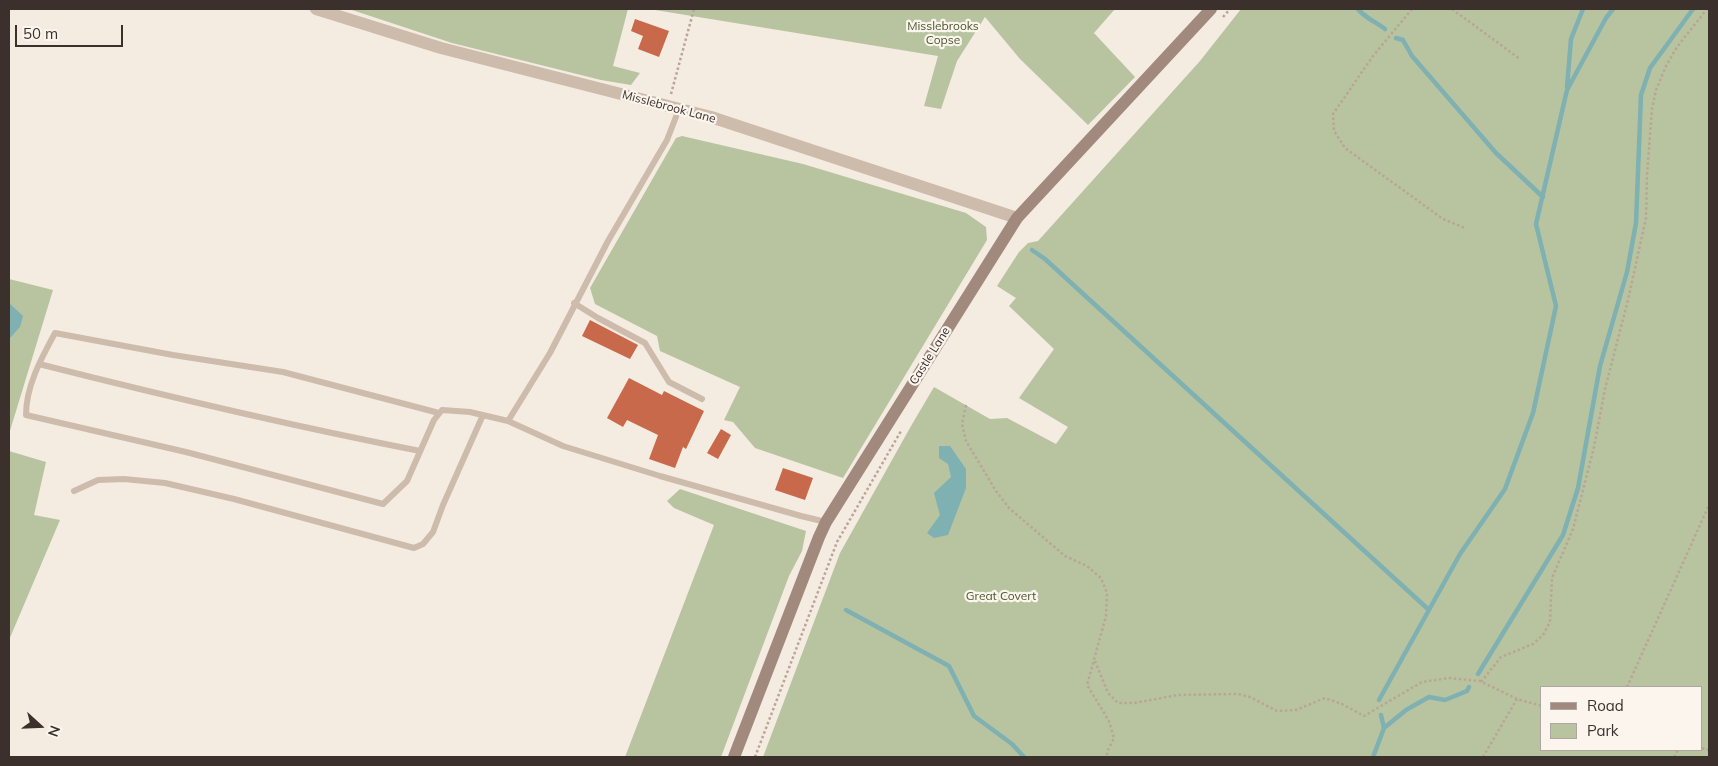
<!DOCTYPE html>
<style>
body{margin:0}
#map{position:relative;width:1718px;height:766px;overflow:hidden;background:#f4ebe1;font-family:Mulish,sans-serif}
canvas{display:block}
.frame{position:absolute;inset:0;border:10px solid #3b302b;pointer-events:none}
.legend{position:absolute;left:1540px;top:686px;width:162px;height:65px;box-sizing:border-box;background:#fbf5ee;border:1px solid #aea6a0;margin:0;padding:6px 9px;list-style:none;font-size:15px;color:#3b302b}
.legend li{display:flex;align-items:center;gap:10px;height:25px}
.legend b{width:25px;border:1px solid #aea6a0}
.north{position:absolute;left:15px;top:701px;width:50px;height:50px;-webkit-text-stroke:4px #fbf5ee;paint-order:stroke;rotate:110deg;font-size:14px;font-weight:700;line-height:20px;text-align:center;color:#3b302b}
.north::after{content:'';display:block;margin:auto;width:18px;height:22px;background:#3b302b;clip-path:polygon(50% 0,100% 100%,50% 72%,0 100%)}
.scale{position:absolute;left:15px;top:25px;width:108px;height:22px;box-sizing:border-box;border:2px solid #3b302b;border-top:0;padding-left:6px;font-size:15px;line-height:18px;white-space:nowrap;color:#3b302b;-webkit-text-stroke:4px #fbf5ee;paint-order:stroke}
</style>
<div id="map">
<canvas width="1718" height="766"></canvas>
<div class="frame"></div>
<ul class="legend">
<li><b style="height:6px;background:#a18a7d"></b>Road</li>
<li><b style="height:14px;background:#b8c4a0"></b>Park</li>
</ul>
<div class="north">N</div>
<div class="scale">50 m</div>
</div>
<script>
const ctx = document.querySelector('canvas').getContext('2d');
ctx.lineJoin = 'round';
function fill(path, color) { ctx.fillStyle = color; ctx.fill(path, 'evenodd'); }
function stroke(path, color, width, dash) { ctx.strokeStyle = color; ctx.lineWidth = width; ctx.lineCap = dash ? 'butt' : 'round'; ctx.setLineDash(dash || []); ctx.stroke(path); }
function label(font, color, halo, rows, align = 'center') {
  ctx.font = font + ' Mulish,sans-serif'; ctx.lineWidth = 4.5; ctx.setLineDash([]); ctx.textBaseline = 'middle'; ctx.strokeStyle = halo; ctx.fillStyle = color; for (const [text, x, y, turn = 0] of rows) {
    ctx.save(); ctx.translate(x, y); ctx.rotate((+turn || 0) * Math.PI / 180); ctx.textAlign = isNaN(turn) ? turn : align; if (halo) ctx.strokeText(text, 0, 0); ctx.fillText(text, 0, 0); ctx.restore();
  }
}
const green = new Path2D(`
 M 349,9 L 628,9 L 613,66 L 640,73 L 631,85 L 601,80 L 452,43 Z
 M 649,9 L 1115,9 L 1094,33 L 1135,77 L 1088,125 L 1020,59 L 985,17 L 957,61 L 941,109 L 924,106 L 938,56 Z
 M 1241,9 L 1709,9 L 1709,757 L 763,757 L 840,553 L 911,426 L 934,387 L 990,419 L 1007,418 L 1056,444 L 1068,427 L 1019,398 L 1054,349 L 1009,306 L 1016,298 L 997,286 L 1019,252 L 1028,243 L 1038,241 L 1200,61 ZM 1542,687 L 1702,687 L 1702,750 L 1542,750 Z
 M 682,136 L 803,164 L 966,213 L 986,227 L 987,240 L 843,478 L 755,448 L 733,422 L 724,420 L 740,387 L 660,351 L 657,336 L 595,304 L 590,288 L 676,138 Z
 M 9,279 L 53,290 L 9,434 Z
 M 9,451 L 46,462 L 34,515 L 60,520 L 9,640 Z
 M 680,489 L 806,531 L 802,551 L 789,576 L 721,757 L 625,757 L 714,525 L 674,508 L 667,501 Z`);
const water = new Path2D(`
 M 9,303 L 23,316 L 20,327 L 9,339 Z
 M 939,446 L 950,446 L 966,469 L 966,488 L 948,535 L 934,538 L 927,533 L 940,515 L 934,493 L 951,477 L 948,464 L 939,458 Z`);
const stream = new Path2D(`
 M 1358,9 C 1365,18 1376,22 1385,29
 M 1396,38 L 1403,40 L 1412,56 L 1496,153 L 1543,197
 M 1567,87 L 1571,39 L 1583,9
 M 1032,250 L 1045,259 L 1429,610
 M 846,610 L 949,666 L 974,716 L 1012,744 L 1024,757
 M 1478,674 L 1563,535 L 1578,488 L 1600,366 L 1627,272 L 1636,223 L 1641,95 L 1650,68 L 1693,9
 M 1379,700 L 1460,554 L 1505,489 L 1533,413 L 1556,306 L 1536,224 L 1567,90 L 1606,18 L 1613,9
 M 1384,728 L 1406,710 L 1429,697 L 1445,700 L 1467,691 L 1469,687
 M 1373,757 L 1384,728 L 1381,715`);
const building = new Path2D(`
 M 635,19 L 669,31 L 659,57 L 638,49 L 643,36 L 631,31 Z
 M 590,320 L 638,345 L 630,359 L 582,336 Z
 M 629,378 L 662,395 L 664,391 L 704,411 L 686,449 L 683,447 L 675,468 L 649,459 L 658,435 L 627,420 L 623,427 L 607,418 Z
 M 721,429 L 731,435 L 718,459 L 707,453 Z
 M 783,468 L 813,478 L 805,500 L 775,490 Z`);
const path = new Path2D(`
 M 1412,9 L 1373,56 L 1333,114 L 1334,131 L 1345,148 L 1443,219 L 1465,228
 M 1452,9 L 1520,59
 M 1223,17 L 1230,9
 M 671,94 L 694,9
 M 966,405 L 962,424 L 966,441 L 996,491 L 1009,508 L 1065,556 L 1087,566 L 1101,578 L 1107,593 L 1106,616 L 1087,685 L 1109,721 L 1114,738 L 1107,752 L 1107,757
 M 1095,661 L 1108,693 L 1118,703 L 1134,703 L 1178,695 L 1238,694 L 1250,697 L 1277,711 L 1296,710 L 1325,698 L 1342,704 L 1364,716 L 1422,682 L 1449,678 L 1480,681 L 1517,699 L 1542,706
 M 1481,682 L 1501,657 L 1533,644 L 1543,635 L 1550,622 L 1552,578 L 1573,529 L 1594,447 L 1605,389 L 1628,300 L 1646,218 L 1647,175 L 1652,109 L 1656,90 L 1666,66 L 1677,47 L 1707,9
 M 1627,687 L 1709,505
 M 1702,748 L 1709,750
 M 755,757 L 837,542 L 901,431
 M 1483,757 L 1517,699
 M 1674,757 L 1678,750`);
const lane = new Path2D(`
 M 574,303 L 598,318 L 645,343 L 669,382 L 702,399
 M 39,364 C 165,396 292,426 420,451
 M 439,413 L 283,372 L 173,355 L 55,333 C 41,359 26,386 26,415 L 186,452 L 383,504 L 407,481 L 434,420 L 442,410 L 470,412 L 508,421 L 550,353 L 608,241 L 667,140 L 679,109
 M 508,421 L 563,446 L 660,476 L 801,516 L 826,522
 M 74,491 L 98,480 L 124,479 L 165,483 L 234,499 L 414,548 L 423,544 L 433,532 L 443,505 L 483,415`);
const street = new Path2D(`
 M 316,9 L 441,48 L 711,117 L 1017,218`);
const secondary = new Path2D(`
 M 734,757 L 819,537 L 826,522 L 1017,218 L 1211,9`);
const parkNames = [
 ["Misslebrooks",943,26],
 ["Copse",943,40],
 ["Great Covert",1001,596]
];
const streetNames = [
 ["Misslebrook Lane",669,107,15],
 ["Castle Lane",930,356,-58]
];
fill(green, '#b8c4a0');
fill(water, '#7fb0b2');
stroke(stream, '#7fb0b2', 4.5);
fill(building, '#c8694b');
stroke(path, '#b9a596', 2.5, [2.5, 2.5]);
stroke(lane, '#cdbbac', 6);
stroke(street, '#cdbbac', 12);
stroke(secondary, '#a18a7d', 12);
label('12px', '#4a5a2e', '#fbf5ee', parkNames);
label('12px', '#3b302b', '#fbf5ee', streetNames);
</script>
